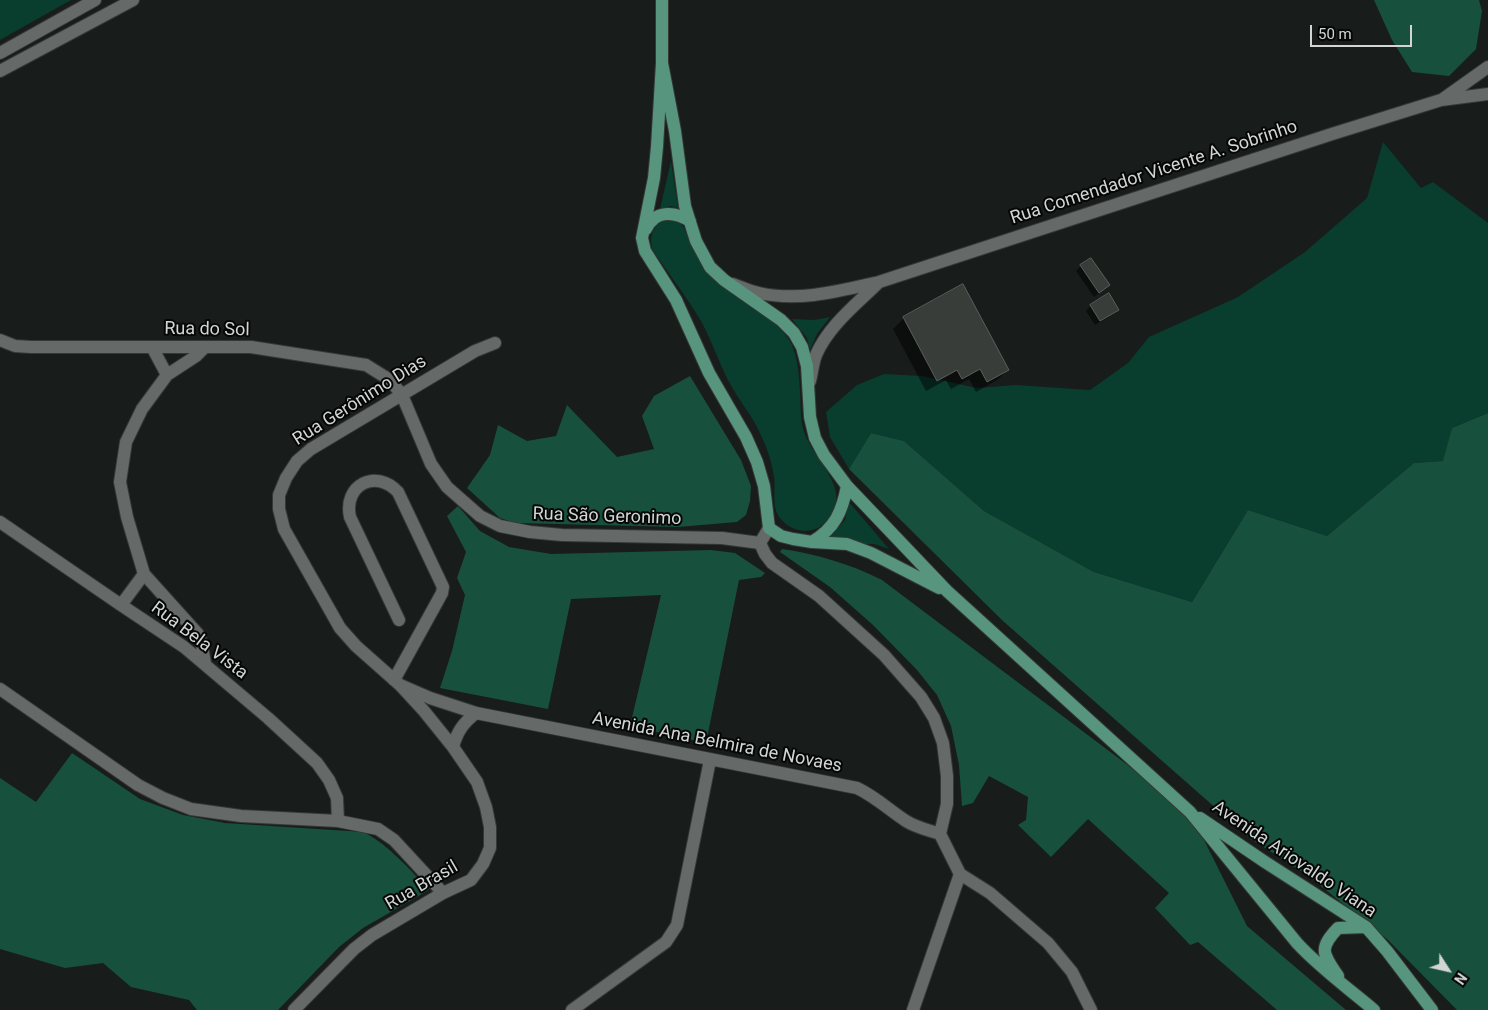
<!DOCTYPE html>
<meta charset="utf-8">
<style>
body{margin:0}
#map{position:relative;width:1488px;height:1010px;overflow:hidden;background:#181c1b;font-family:Roboto,sans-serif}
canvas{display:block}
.north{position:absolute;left:1423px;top:945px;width:50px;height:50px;-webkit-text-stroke:4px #050706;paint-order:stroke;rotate:125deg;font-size:14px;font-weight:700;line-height:20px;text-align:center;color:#d2d5d3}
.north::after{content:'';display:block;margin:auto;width:18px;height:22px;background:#d2d5d3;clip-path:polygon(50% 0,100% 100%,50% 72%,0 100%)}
.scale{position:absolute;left:1310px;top:25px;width:102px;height:22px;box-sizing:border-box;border:2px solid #d2d5d3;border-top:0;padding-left:6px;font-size:15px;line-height:18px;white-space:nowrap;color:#d2d5d3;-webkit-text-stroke:4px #050706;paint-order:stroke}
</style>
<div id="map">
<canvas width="1488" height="1010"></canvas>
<div class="north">N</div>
<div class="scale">50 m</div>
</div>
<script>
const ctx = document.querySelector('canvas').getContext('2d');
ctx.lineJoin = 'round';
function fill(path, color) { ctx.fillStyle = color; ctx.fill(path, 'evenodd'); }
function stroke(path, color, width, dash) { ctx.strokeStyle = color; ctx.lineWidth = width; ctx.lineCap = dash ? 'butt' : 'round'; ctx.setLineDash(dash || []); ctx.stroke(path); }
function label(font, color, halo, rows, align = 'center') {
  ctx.font = font + ' Roboto,sans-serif'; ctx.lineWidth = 4; ctx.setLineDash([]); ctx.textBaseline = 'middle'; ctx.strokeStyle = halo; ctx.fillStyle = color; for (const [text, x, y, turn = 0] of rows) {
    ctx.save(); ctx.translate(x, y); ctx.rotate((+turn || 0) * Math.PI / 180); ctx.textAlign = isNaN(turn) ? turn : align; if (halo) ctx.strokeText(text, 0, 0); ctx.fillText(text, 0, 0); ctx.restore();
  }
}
const green = new Path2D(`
 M 0,0 L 71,0 L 0,40 Z
 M 1383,142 L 1421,188 L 1433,182 L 1488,223 L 1488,413 L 1452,428 L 1444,461 L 1414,463 L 1327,536 L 1248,510 L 1192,602 L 1094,572 L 984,511 L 904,441 L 871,433 L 849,469 L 830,437 L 826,412 L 857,385 L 884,374 L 922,376 L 977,388 L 1016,385 L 1090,390 L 1128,363 L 1149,337 L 1238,297 L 1305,252 L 1367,198 Z
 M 671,161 L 678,208 L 671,206 L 660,209 Z
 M 664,220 C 669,220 675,220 680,223 C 686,227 699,260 705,270 C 727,287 779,320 791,343 C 798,357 799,375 800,391 C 801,403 800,417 803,428 C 810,458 855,488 828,519 C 822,527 816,530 806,531 C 796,531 786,526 780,518 C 771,507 776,491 774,477 C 772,462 766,445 759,431 C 752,416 741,403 733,389 C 720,367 713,343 701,321 C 686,296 668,273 652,249 C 649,235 653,227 664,220 Z
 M 830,317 L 817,334 L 810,350 L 807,338 L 792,319 L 814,320 Z
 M 849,502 L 889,549 L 874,544 L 847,544 L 828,539 L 845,520 Z`);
const forest = new Path2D(`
 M 1374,0 L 1479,0 L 1482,11 L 1476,49 L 1449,76 L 1412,72 L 1392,40 Z
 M 690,376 L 741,460 L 751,486 L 750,501 L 746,515 L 737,522 L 678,527 L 515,523 L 500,518 L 467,488 L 490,455 L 498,425 L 527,441 L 556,436 L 567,405 L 617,457 L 654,449 L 642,416 L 654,396 Z
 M 1488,413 L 1488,1010 L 1457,1010 L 1387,939 L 1307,875 L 1251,839 L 1003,621 L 849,469 L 871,433 L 904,441 L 984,511 L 1094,572 L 1192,602 L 1248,510 L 1327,536 L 1414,463 L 1443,461 L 1452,428 Z
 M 458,506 L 480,531 L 509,547 L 551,554 L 711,550 L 735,553 L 765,573 L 761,577 L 739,580 L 706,743 L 630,726 L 661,595 L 571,599 L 548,709 L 440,688 L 452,651 L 465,595 L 457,578 L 466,552 L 447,516 Z
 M 782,549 C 817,554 850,564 882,580 L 1190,812 L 1247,926 L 1346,1010 L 1277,1010 L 1198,942 L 1190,945 L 1155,908 L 1169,893 L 1088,819 L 1051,857 L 1018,825 L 1026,820 L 1028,797 L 989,776 L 973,803 L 962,806 L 959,765 L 951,726 L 937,695 L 917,670 L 873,625 L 830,587 L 780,552 Z
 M 72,753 L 140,799 L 183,815 L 225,823 L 364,832 C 390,846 409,869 429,890 L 363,928 L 339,947 L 278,1010 L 197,1010 L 189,1000 L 131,987 L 103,963 L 65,968 L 0,949 L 0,778 L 36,802 Z`);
const shadow = new Path2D(`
 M 1081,266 L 1103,290 L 1094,297 L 1076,271 Z
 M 963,286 L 1008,370 L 997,380 L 976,392 L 969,379 L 951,389 L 946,380 L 926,391 L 893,329 L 904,318 Z
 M 1091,305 L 1117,310 L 1112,315 L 1095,325 L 1086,311 Z`);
const building = new Path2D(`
 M 1091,258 L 1110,285 L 1099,293 L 1080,265 Z
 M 963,284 L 1009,370 L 987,382 L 980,369 L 962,379 L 957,370 L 937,381 L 903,317 Z
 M 1109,293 L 1119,310 L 1100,321 L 1090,305 Z`);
const minor = new Path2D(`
 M 0,53 L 95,0
 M 0,71 L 133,0
 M 1443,99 L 1488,67
 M 733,284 C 741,287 750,291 759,293 C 800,302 839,291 879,282 L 1332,134 L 1441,100 L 1488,94
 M 0,340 L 15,346 L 31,347 L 251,347 L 366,365 L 390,380 L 402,395 L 431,464 L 447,487 L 480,516 L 500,526 L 530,532 L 562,535 L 722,538 L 760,543
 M 152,347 L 167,375
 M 204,348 L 196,356 L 167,375 L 142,409 L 126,442 L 120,482 L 127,517 L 144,574 L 198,634 L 201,641 L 205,663
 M 810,381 C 812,373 813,363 816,355 C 829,325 857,304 879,282
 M 0,522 L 121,605 L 184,647 L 268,718 L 317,763 L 329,780 L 337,798 L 338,821
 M 769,528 L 760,543 L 765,554 L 772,563 L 819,596 L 884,655 L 921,697 L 934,718 L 943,743 L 947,776 L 947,804 L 940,834
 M 121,605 L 144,574
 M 394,680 L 442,593 L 443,587 L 398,492 C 376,468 343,485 350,517 L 399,620
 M 400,685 L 356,646 L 340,628 L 284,529 L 279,509 L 279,495 L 286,478 L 297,461 L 311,449 L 475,351 L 495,343
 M 0,689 L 138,785 L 163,798 L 191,809 L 241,816 L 338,821 L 378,829 L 394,840 L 443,893
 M 453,747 L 424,711 L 400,685 L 430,698 L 476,713 L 857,788 C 876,797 889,810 906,821 C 917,828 929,830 940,834
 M 940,834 L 960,874 L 990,893 L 1048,943 L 1072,972 L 1091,1010
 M 294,1010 L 354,949 L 372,935 L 443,893 L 471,880 L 483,864 L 490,848 L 490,827 L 486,807 L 477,782 L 453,747 C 457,732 463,723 476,713
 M 572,1010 L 666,942 L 677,925 L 710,760
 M 913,1010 L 960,874`);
const major = new Path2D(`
 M 662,0 L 662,63 L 657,147 L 654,178 L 642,238 L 645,251 L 676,300 L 709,373 L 746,437 L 757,462 L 764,486 L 769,528 L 781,536 L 793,539 L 812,542 L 847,544 L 871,553 L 939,588
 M 662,63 L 675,131 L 685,206 L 696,241 L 710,267 L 724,280 L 781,320 L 794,333 L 802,347 L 807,366 L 810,417 L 815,438 L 824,455 L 847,486 L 947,591 L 1190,812 L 1297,943 C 1320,968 1348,988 1374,1010
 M 646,229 C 655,210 674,211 690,221
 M 812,542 C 835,528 842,512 847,486
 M 1200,818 L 1265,862 L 1366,927 L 1387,951 L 1432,1010
 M 1338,976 C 1323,954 1318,949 1338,928 L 1366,927`);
const streetNames = [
 ["Rua Comendador Vicente A. Sobrinho",1154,173,-18],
 ["Rua do Sol",207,330,1],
 ["Rua Gerônimo Dias",360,401,-32],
 ["Rua São Geronimo",607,517,2],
 ["Rua Bela Vista",199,641,37],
 ["Avenida Ana Belmira de Novaes",717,743,11],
 ["Avenida Ariovaldo Viana",1294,860,34],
 ["Rua Brasil",422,886,-30]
];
fill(green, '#093d2d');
fill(forest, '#18503e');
fill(shadow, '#0007');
fill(building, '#383d3a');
stroke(building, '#5a5f5c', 1);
stroke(minor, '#353837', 14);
stroke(major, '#353837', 14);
stroke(minor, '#656a68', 12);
stroke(major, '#57957f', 12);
label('18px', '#d2d5d3', '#050706', streetNames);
</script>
